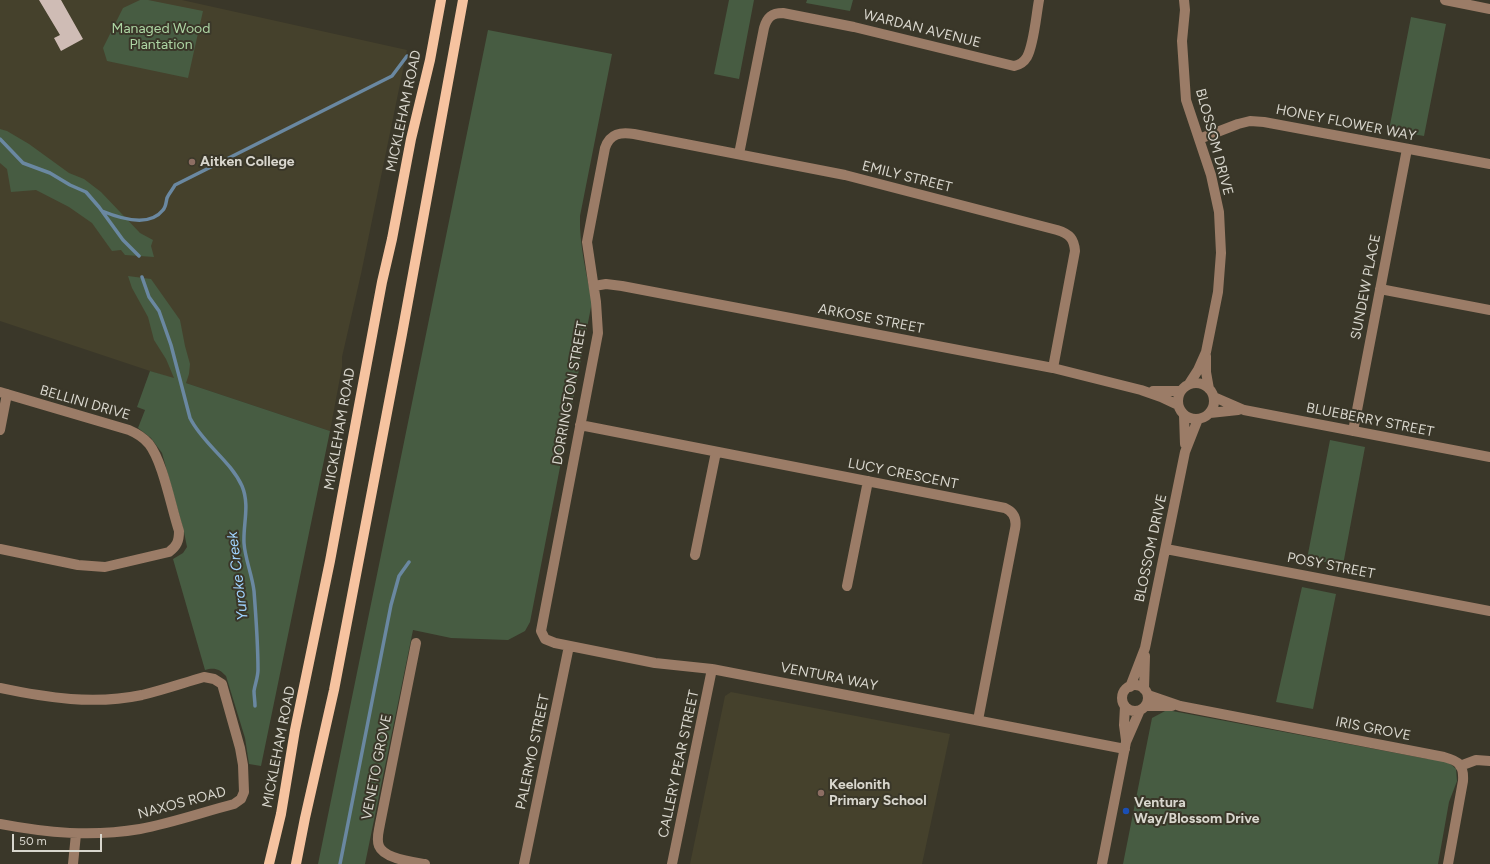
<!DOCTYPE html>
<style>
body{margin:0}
#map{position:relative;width:1490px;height:864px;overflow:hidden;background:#3a3729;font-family:Figtree,sans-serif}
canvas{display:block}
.scale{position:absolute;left:12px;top:834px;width:90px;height:18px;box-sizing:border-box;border:2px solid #d8d6cd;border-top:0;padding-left:5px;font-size:12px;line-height:14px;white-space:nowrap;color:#d8d6cd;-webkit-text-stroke:3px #3a3729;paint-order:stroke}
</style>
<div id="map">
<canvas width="1490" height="864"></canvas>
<div class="scale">50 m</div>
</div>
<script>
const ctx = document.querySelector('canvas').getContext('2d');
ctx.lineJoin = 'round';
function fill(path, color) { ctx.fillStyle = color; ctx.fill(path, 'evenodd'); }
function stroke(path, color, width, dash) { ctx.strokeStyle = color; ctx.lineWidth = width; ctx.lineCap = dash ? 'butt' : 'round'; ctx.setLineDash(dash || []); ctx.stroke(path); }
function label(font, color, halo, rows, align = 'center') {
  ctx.font = font + ' Figtree,sans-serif'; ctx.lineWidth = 4; ctx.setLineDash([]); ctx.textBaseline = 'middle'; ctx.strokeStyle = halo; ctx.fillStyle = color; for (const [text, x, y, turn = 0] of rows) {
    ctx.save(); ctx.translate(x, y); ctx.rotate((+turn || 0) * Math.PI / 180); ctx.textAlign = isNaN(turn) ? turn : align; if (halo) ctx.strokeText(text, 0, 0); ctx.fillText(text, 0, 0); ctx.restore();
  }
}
const built = new Path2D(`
 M 0,0 L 182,0 L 407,50 L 361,274 L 342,357 L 342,367 L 330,431 L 0,321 Z
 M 731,692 L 950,734 L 922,864 L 690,864 L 725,696 Z`);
const green = new Path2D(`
 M 140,0 L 148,0 L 203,11 L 188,78 L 107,61 L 103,48 L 123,8 Z
 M 729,0 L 754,0 L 739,79 L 714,74 Z
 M 807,0 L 853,0 L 850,11 L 806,3 Z
 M 1411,17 L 1446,24 L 1424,136 L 1389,130 Z
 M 488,30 L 612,54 L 580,216 C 579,245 587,275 592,302 L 530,622 L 525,631 L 508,640 L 451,638 L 413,630 L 365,864 L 318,864 Z
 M 0,129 L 7,131 L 29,144 L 69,173 L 84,179 L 101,192 L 140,233 L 153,240 L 151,246 L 154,257 L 125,255 L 121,250 L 112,251 L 92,223 L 69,207 L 36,190 L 11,192 L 7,169 L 0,163 Z
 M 128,276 L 151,279 L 180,320 L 185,346 L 190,364 L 189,374 L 186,383 L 330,431 L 261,766 L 249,764 L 245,738 L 226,676 C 220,669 214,667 205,670 L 173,559 L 183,553 L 187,547 L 184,532 L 162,453 L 151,438 L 138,428 L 145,410 L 137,407 L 150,371 L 174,378 L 166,359 L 154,340 L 148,317 L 132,288 Z
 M 1330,440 L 1365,447 L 1343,565 L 1307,559 Z
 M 1302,587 L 1336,594 L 1313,709 L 1276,702 Z
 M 1167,710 L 1428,759 C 1439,759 1449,761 1456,769 L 1457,781 L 1449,802 L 1438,864 L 1123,864 L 1152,718 Z`);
const stream = new Path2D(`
 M 0,139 L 23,163 L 50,173 L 70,185 L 86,192 L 99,207 L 123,240 L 139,256
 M 102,211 C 119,218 149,228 163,210 C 166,207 166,202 167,198 C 169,193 173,189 175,185 L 392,76 L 407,56
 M 142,277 L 149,297 L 159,311 L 171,345 L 190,418 C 203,444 230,460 242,486 C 250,505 243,524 244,543 C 245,559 252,574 254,591 C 256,617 258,644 258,670 C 258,677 255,684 254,691 C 254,696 255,701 255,706
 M 340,864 L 391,605 L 399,576 L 409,562`);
const building = new Path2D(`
 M 39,0 L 61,0 L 83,39 L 61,51 L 54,38 L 60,35 Z`);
const minor = new Path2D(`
 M 1184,0 L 1185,10 L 1182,41 L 1186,100 L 1211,175 L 1219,212 L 1221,253 L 1218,292 L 1206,352 L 1198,370 L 1189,384
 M 1445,0 L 1490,9
 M 1199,139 L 1238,124 L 1250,121 L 1264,122 L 1490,164
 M 739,154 L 764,28 C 767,17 772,13 783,13 L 854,27 L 1014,66 C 1020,65 1024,62 1027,57 C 1034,44 1036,16 1039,0
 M 594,286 L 606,284 L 622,286 L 1053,368 L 1141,390 L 1161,397 L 1178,405
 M 1380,289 L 1490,310
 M 1206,356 L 1206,372 L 1209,389
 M 1053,368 L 1075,251 C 1074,239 1070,234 1057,230 L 845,175 L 634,134 C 621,132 610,133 605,148 L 587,242 L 596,302 L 598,333 L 541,631 L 545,639 L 555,643 L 655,663 L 712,669 L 1125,749
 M1178 401a18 18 0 1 1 36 0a18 18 0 1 1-36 0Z
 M 1153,391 L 1180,391
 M 0,392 L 129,430 C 136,433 144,438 149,444 C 163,462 171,507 179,531 C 179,541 177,546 169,552 L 105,567 L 78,565 L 0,549
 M 1214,397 L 1244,410 L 1490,457
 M 1210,413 L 1238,410
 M 1184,415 L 1185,444
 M 580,425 L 1005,508 C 1014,512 1017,519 1015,529 L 978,720
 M 0,430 L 7,394
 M 1353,431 L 1407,149
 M 1166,549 L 1490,611
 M 695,555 L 716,452
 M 847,586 L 868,481
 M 416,643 L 380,824 C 379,831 376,839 379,846 C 384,859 413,862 425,864
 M1122 698a13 13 0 1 1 26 0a13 13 0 1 1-26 0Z
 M 1130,687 L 1145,648 L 1185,452 L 1198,419
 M 0,688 C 47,698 94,705 142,695 C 163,690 183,683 204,677 L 214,679 L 222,684 L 240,748 L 243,765 L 244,792 L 241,799 L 234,804 C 203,812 172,823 140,829 C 92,837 47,833 0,824
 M 1144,689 L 1145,656
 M 1148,695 L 1180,706 L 1444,757 C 1459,761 1464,765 1463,781 L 1448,864
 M 1125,706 L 1124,725 L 1126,740
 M 1145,706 L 1172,706
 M 1460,766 L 1476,760 L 1490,761
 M 73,864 L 76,834
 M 524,864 L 569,646
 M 672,864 L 712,669
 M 1102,864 L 1126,742 L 1140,710`);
const major = new Path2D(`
 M 269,864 L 281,814 L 295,730 L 330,561 L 382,282 L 392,239 L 411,139 L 430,60 L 441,0
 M 296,864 L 305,818 L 334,690 L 402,334 L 463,0`);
const markers = [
 [192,162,4,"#8d6e63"],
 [821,793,4,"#8d6e63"],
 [1126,811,4,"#1a4fb4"]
];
const parkNames = [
 ["Managed Wood",161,29],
 ["Plantation",161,45]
];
const streetNames = [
 ["WARDAN AVENUE",922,29,14],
 ["MICKLEHAM ROAD",404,111,-78],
 ["HONEY FLOWER WAY",1346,123,11],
 ["BLOSSOM DRIVE",1214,142,75],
 ["EMILY STREET",907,177,14],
 ["SUNDEW PLACE",1366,287,-79],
 ["ARKOSE STREET",871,319,11],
 ["DORRINGTON STREET",570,393,-80],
 ["BELLINI DRIVE",85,403,16],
 ["BLUEBERRY STREET",1370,420,11],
 ["MICKLEHAM ROAD",340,429,-80],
 ["LUCY CRESCENT",903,474,11],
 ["BLOSSOM DRIVE",1151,548,-78],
 ["POSY STREET",1331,566,11],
 ["VENTURA WAY",829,677,11],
 ["IRIS GROVE",1373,729,11],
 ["MICKLEHAM ROAD",279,747,-79],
 ["PALERMO STREET",533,752,-78],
 ["CALLERY PEAR STREET",679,764,-78],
 ["VENETO GROVE",377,767,-79],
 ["NAXOS ROAD",182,803,-15]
];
const poiNames = [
 ["Aitken College",200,162],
 ["Keelonith",829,785],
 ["Primary School",829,801],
 ["Ventura",1134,803],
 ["Way/Blossom Drive",1134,819]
];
const waterNames = [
 ["Yuroke Creek",238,576,-97]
];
fill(built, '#45412c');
fill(green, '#475c42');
stroke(stream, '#6a88a1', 3.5);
fill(building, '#cfbcb5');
stroke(minor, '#9b7c67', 10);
stroke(major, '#f6c3a0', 10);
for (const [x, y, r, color] of markers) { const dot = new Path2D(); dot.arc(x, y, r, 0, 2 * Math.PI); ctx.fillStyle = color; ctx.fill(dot); stroke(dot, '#3a3729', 1.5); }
label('14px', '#add5a3', '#3a3729', parkNames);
label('14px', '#d8d6cd', '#3a3729', streetNames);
label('bold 14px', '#d8d6cd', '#3a3729', poiNames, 'left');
label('italic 15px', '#a0d3ff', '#3a3729', waterNames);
</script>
